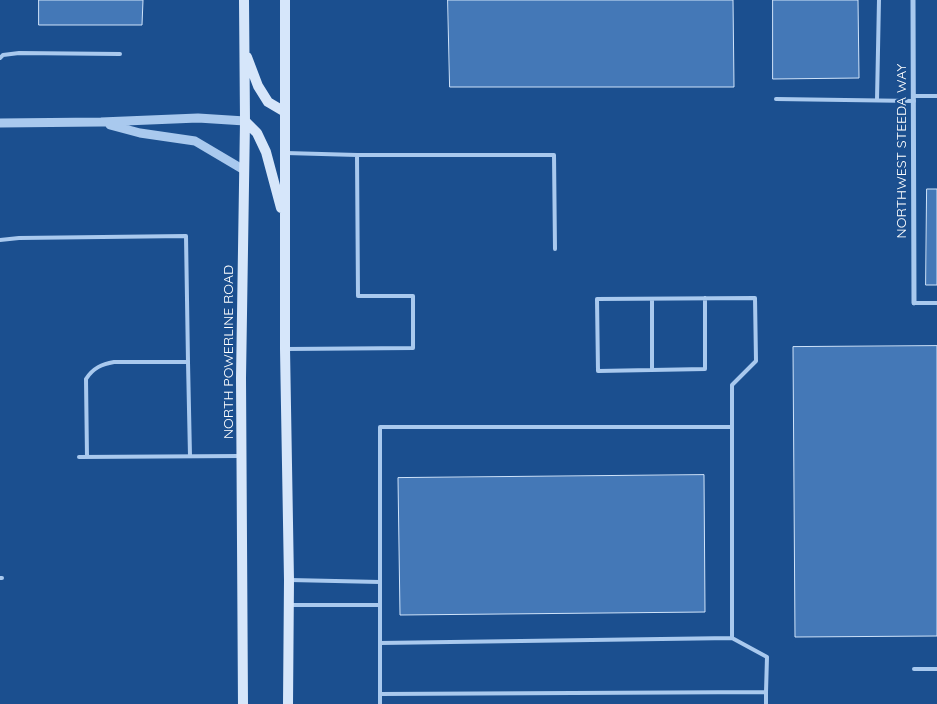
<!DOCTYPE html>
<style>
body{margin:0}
canvas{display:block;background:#1b4f8f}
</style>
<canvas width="937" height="704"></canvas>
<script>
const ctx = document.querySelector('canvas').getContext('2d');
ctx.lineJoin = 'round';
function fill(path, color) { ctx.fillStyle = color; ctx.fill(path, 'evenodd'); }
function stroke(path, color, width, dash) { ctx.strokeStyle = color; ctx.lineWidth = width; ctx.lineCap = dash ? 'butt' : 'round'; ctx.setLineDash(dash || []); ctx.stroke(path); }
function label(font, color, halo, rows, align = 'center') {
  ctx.font = font + ' Quicksand,sans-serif'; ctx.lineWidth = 4; ctx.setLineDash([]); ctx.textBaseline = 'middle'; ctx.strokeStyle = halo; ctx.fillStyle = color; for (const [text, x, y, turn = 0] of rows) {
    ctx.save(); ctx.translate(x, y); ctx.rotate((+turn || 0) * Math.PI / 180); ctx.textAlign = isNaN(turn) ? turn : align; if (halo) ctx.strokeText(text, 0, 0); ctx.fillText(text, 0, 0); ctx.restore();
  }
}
const building = new Path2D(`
 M 39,0 L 143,0 L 142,25 L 39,25 Z
 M 448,0 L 733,0 L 734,87 L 450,87 Z
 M 773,0 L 858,0 L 859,78 L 773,79 Z
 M 927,189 L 937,189 L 937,285 L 926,285 Z
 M 937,346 L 937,636 L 795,637 L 793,347 Z
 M 704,475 L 705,612 L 400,615 L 398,478 Z`);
const service = new Path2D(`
 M 0,58 L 3,55 L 19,53 L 120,54
 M 914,96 L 937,96
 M 776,99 L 914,101
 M 877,100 L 879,0
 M 286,153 L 357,155 L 358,296 L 413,296 L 413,348 L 287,349
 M 357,155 L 554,155 L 555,249
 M 0,240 L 19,238 L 186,236 L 188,362
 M 705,298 L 705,369 L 598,371 L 597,299 L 755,298 L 756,361 L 732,385 L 732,427
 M 652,299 L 652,370
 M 914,303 L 937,303
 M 79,457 L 240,456
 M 87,457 L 86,379 C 93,368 102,364 114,362 L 188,362 L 190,456
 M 0,578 L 2,578
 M 290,580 L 380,582
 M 291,605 L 380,605
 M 732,638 L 767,657 L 766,692
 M 914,669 L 937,669
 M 380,694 L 380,427 L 732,427 L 732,638 L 380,643
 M 380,704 L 380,694 L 766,692 L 766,704`);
const minor = new Path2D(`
 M 913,0 L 914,303`);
const tertiary = new Path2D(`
 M 0,123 L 101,122 L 198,118 L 245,121
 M 110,125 L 140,133 L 195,141 L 244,170`);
const secondary = new Path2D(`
 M 285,0 L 285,349 L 289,580 L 288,704
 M 247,57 L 258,86 L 268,102 L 285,112
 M 245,121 L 257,133 L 266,152 L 281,208
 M 243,704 L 241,378 L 245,121 L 244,0`);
const streetNames = [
 ["NORTHWEST STEEDA WAY",902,151,-90],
 ["NORTH POWERLINE ROAD",229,352,-90]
];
fill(building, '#4478b7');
stroke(building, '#cfe3fa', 1);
stroke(service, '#a9c9ee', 4);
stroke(minor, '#a9c9ee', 5);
stroke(tertiary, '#a9c9ee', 9);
stroke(secondary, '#d6e6fa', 10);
label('14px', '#fff', '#1b4f8f', streetNames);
</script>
